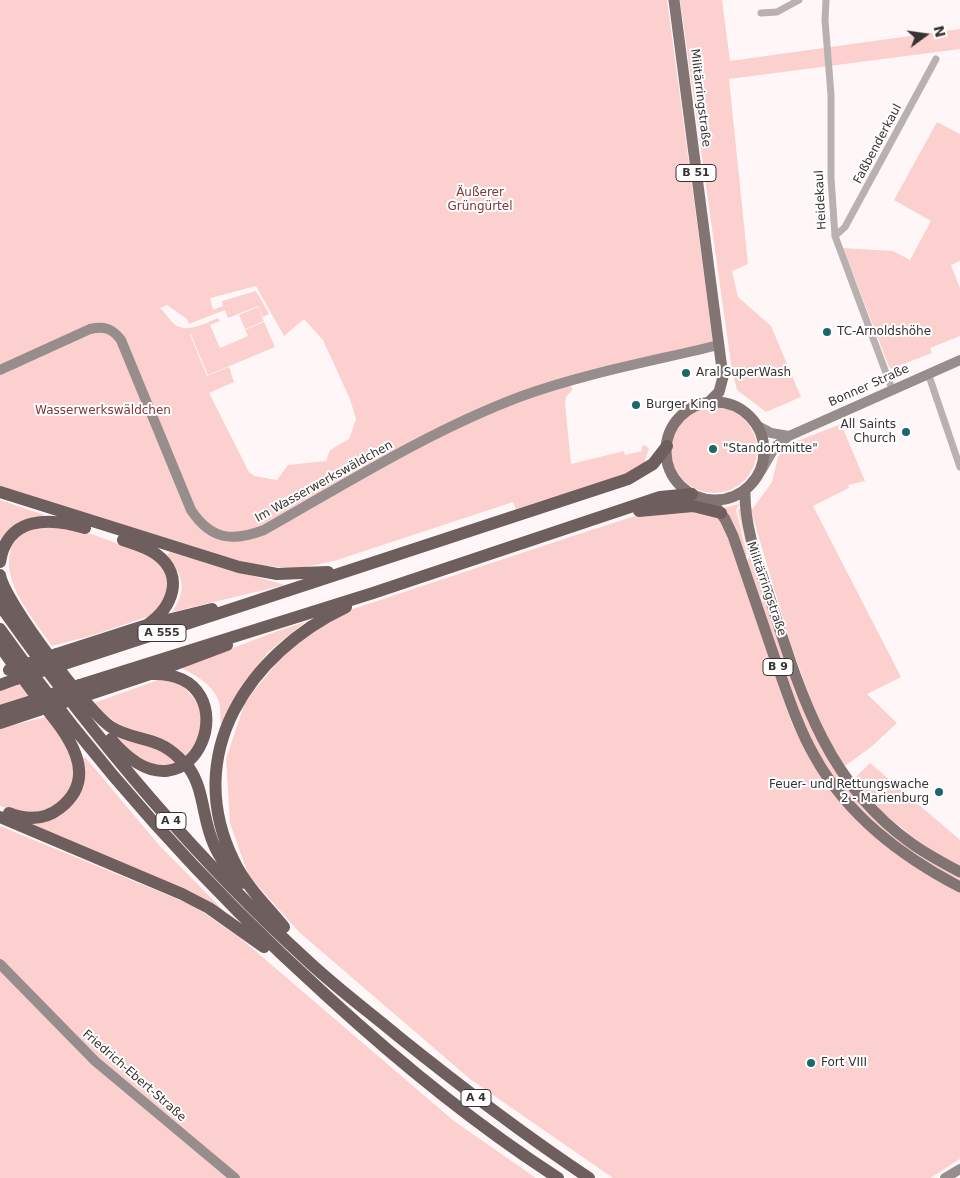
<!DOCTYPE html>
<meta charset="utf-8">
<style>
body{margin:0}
#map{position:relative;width:960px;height:1178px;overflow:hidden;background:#fff7f7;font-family:"DejaVu Sans",sans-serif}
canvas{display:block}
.north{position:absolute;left:900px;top:10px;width:50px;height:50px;-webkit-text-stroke:4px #fff;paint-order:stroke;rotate:76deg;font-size:14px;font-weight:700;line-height:20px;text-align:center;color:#393232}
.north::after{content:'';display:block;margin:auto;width:18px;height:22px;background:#393232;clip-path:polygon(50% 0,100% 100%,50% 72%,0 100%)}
</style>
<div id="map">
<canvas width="960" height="1178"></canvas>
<div class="north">N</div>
</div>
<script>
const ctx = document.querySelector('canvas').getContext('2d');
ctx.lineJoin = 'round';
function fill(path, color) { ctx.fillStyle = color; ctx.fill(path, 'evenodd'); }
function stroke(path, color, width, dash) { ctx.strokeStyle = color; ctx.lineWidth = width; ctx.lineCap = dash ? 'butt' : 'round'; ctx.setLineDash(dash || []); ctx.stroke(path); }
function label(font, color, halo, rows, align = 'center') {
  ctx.font = font + ' "DejaVu Sans",sans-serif'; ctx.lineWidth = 4; ctx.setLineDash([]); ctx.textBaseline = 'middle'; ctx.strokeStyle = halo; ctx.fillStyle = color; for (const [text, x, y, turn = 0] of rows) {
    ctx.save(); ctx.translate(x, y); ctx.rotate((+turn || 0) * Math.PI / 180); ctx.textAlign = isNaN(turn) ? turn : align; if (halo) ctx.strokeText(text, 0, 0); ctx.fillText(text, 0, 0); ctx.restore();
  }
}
const green = new Path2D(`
 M 0,0 L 667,0 L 713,342 L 615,366 C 597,365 580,372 570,386 L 573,389 L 566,397 L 565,403 L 571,464 L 624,451 L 625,455 L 642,451 L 642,446 L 645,445 L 649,449 L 644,463 L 628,474 L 516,509 L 513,502 L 334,561 L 296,569 L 250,564 L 0,486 ZM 256,286 L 284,336 L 304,319 L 323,340 L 350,399 L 356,419 L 349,439 L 330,450 L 326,461 L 288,465 L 277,480 L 254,476 L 249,472 L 209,393 L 234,382 L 229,367 L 207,376 L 190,335 L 194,333 L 191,335 L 208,375 L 275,347 L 264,322 L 245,330 L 248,336 L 220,348 L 210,325 L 220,321 L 218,318 C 205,323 186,335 173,323 C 168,318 165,312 160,308 L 167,305 L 187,319 L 189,324 L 225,310 L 228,318 L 258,306 L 263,317 L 269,314 L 256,291 L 222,301 L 223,306 L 213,310 L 210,298 Z
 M 680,0 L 722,0 L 730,61 L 960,29 L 960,49 L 729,79 L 748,264 L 732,271 L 738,297 L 771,326 L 801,397 L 766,412 L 737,390 L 732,371 Z
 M 937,122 L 960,134 L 960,261 L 951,265 L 960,288 L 960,336 L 930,348 L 932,353 L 890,369 L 843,248 L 893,251 L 910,260 L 931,221 L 894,200 Z
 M 258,307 L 264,321 L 245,329 L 239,315 Z
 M671 450a43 43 0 1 1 86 0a43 43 0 1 1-86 0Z
 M 841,424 L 865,481 L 848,485 L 849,488 L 813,506 L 901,677 L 867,694 L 897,723 L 871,747 L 845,766 L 821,728 L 791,645 L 751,511 L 772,482 L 778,457 L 787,445 Z
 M 0,500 L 45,515 L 19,522 L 0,547 Z
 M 740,504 L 736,510 L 747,554 L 745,560 L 724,509 L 726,507 Z
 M 741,508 L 750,549 L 843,780 L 840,787 L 809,738 L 746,563 L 749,557 L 738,510 Z
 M 706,510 L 721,521 L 726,532 L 792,724 L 812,762 L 843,803 L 960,891 L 960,1159 L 930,1178 L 613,1178 L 470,1079 L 299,932 L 249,876 L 239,849 L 230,823 L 226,759 L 245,702 L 288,649 L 344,612 L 570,537 L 638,515 Z
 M 57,525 L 91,534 L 153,556 L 165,569 L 168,581 L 166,599 L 153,615 L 90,636 L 52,646 C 34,619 0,583 11,548 C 19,529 39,527 57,525 Z
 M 170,552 L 285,585 L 172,612 C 188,588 183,577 167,555 Z
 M 305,622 L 267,653 L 234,700 L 223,730 C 219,722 221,714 220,706 C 216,686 198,677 182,668 L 269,634 Z
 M 161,679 L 181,684 L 199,704 L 202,731 L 185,759 L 123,728 L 91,704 Z
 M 19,683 L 29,697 L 0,707 L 0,690 Z
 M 46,717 L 72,752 L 74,784 L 66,795 L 51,809 L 23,814 L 0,806 L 0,728 Z
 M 112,731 L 140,741 L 177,760 L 173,765 L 142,764 Z
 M 85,757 L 159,845 L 224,911 L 163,880 L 22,822 L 61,813 L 81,760 Z
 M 870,763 L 960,840 L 960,867 C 927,848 870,814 855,778 Z
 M 846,783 L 960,875 L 960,882 L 890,839 L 842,790 Z
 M 0,826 L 194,906 L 239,937 L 454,1121 L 536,1178 L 0,1178 Z`);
const street = new Path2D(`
 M 826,0 L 825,20 L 831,95 L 831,178 L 835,236 L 892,389
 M 761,13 L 777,12 L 799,0
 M 835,236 L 845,227 L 936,59
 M 928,373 L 960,467`);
const secondary = new Path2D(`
 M 0,370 L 90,329 C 104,326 112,328 121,340 L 191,510 C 211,540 232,542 264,530 C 347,483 431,430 522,396 C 586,373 653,361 719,345
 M 756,425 L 771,433 L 789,436
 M 761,471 L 775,447 L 789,436 L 960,360
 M 0,964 L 95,1061 L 235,1178
 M 945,1178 L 960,1169`);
const primary = new Path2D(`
 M 674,0 L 723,377 L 719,392 L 708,403
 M666 451a49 49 0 1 1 98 0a49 49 0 1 1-98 0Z
 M 745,490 C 744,531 761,570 773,608 C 802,699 829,785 911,843 C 926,854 943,863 960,872
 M 711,500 L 725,519 L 733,536 C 747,577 761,618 775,659 C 787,692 797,726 815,757 C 848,816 901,856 960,887`);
const highway = new Path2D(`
 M 0,492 L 239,567 L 277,574 L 328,572
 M 639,511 L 693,506 L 721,513
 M 123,540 C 134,544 146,547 156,554 C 186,576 172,608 147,625
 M 0,562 C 7,516 50,517 85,528
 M 0,575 C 4,601 88,712 111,727 C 135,742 156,735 179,758
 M 0,593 L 13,610
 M 0,605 C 91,734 193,856 309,962 C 338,989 369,1012 399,1037 C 460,1086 523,1134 589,1178
 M 0,629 C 95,764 206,887 328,997 C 400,1063 476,1125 558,1178
 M 0,646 C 12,663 24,680 36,696 C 60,726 105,773 60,808 C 45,820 27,820 9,813
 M 57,654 L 147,625 L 212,609
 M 64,664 L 628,479 L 653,464 L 667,446
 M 0,685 L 16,679
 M 80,685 L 373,593 L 660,497 L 692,494
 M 87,695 L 150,674 L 227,645
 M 0,711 L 32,701
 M 0,723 L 39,710
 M 111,739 C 195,840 256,669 150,674
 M 189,768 C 203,788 202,811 210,834 C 216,854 227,868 241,883
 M 0,817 L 182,894 L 209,908 L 264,947
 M 284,927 C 267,906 246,886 234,861 C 181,754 249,653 346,607`);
const highwayBridge = new Path2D(`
 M 9,670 L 57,654
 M 16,679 L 64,664
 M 32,701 L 80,685
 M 39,710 L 87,695
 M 179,758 L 189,768`);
const markers = [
 [827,332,5,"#1a676c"],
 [686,373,5,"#1a676c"],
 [636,405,5,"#1a676c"],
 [906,432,5,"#1a676c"],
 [713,449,5,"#1a676c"],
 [939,792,5,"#1a676c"],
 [811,1063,5,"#1a676c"]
];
const shields = [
 [696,173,40],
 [162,633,48],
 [778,667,30],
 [171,821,30],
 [476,1098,30]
];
const shieldNames = [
 ["B 51",696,173],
 ["A 555",162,633],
 ["B 9",778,667],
 ["A 4",171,821],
 ["A 4",476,1098]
];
const streetNames = [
 ["Militärringstraße",700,98,83],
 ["Faßbenderkaul",878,144,-62],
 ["Heidekaul",821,200,-93],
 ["Bonner Straße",869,386,-24],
 ["Im Wasserwerkswäldchen",324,482,-29],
 ["Militärringstraße",766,589,71],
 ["Friedrich-Ebert-Straße",134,1076,41]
];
const parkNames = [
 ["Äußerer",480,193],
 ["Grüngürtel",480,207],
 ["Wasserwerkswäldchen",103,411]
];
const poiNames = [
 ["TC-Arnoldshöhe",837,332],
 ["Aral SuperWash",696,373],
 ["Burger King",646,405],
 ["All Saints",896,425,"right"],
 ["Church",896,439,"right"],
 ["\"Standortmitte\"",723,449],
 ["Feuer- und Rettungswache",929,785,"right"],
 ["2 - Marienburg",929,799,"right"],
 ["Fort VIII",821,1063]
];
fill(green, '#fbd0cf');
stroke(street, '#b8b1b0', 7);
stroke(secondary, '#988d8d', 10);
stroke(primary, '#817473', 11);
stroke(highway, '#6e5f5e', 12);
stroke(highwayBridge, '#6e5f5e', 12);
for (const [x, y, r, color] of markers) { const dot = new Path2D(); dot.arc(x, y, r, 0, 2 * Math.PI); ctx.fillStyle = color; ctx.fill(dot); stroke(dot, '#fff', 2); }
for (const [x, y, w] of shields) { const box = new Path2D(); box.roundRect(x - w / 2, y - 8.5, w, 17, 4); ctx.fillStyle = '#fff'; ctx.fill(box); stroke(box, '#393232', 1); }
label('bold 11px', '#393232', null, shieldNames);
label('12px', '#393232', '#fff', streetNames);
label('12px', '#823537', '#fff', parkNames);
label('12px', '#393232', '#fff', poiNames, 'left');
</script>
